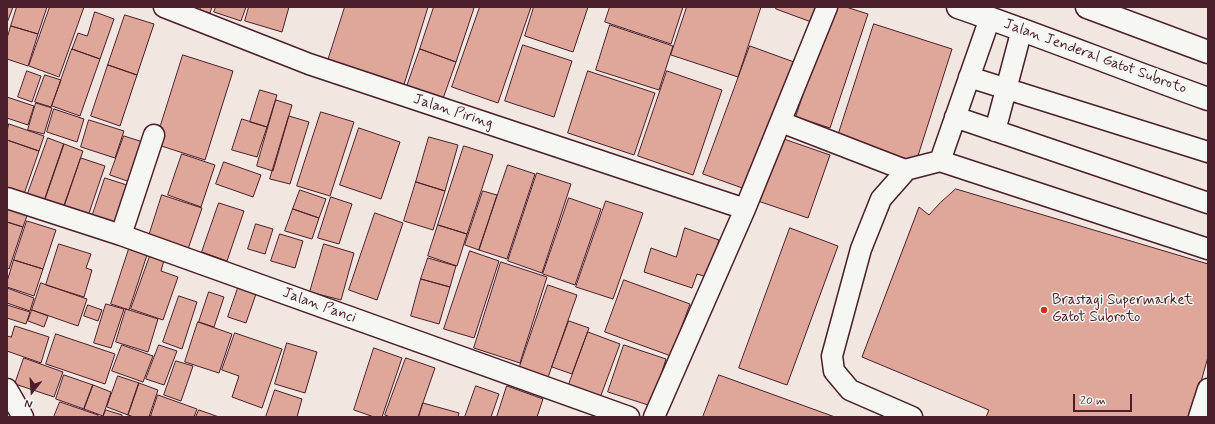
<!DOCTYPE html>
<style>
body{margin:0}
#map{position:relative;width:1215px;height:424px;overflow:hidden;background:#f1e6e0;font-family:Mynerve,sans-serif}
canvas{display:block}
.frame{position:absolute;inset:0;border:8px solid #4a1f2b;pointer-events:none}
.north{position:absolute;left:12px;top:372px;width:40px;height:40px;-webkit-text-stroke:3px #f6f6f2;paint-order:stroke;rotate:197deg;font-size:11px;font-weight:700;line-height:16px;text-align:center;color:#4a1f2b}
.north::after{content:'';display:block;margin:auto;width:14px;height:18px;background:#4a1f2b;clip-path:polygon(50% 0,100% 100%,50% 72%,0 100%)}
.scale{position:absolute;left:1073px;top:394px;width:59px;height:18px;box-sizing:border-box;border:2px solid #4a1f2b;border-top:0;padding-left:5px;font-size:12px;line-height:14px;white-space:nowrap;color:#4a1f2b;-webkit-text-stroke:3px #f6f6f2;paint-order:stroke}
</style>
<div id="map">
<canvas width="1215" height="424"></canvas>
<div class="frame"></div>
<div class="north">N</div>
<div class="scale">20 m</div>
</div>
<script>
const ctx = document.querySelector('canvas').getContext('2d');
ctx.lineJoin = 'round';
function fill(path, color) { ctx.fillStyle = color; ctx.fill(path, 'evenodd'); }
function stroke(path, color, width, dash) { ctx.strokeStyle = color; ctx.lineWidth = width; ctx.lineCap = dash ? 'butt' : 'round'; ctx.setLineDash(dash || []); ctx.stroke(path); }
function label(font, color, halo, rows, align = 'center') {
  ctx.font = font + ' Mynerve,sans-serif'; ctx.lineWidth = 3; ctx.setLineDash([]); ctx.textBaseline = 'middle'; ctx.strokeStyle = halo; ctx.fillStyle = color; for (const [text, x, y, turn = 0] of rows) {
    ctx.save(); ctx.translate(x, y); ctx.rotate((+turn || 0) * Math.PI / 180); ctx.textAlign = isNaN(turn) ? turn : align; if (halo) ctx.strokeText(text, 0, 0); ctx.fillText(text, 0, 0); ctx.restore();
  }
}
const building = new Path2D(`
 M 7,7 L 13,7 L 7,23 Z
 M 17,7 L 47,7 L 38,34 L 11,26 Z
 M 50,7 L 84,7 L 59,77 L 29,66 Z
 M 201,7 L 212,7 L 210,13 L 200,10 Z
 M 216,7 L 246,7 L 241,21 L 214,12 Z
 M 249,7 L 289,7 L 282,32 L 245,21 Z
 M 345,7 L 428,7 L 402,91 L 326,67 Z
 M 434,7 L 470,7 L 474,8 L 456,62 L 420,49 Z
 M 480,7 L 531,7 L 498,103 L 452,87 Z
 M 534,7 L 588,7 L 573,52 L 525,36 Z
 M 610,7 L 683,7 L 671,44 L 605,22 Z
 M 687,7 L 761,7 L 738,77 L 671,55 Z
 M 777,7 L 820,7 L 814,23 L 776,9 Z
 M 832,7 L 846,7 L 868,14 L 830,128 L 796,117 Z
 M 95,12 L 114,19 L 100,59 L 72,49 L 78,33 L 87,36 Z
 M 125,15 L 154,24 L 137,75 L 108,65 Z
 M 874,24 L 952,49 L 916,162 L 838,136 Z
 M 610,25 L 673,46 L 659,90 L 596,70 Z
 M 11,26 L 38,34 L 28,66 L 7,59 L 7,39 Z
 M 523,45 L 572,61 L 554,117 L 505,101 Z
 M 750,46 L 794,62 L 748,190 L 703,174 Z
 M 72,49 L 100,59 L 80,116 L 52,106 Z
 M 420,49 L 456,62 L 440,107 L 404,95 Z
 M 183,55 L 233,71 L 205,160 L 155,144 Z
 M 108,65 L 137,75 L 120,126 L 91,116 Z
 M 27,71 L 41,76 L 32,102 L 18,97 Z
 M 588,71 L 655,93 L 634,155 L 568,133 Z
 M 667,71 L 722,90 L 693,175 L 638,156 Z
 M 45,75 L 61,80 L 51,107 L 35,102 Z
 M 260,90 L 277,95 L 267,127 L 250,122 Z
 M 7,97 L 34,106 L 28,125 L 7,118 Z
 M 276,100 L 292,105 L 273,171 L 257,166 Z
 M 36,103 L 52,108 L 44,134 L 28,130 Z
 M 54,109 L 84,119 L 77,142 L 47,132 Z
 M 321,112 L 354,122 L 330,196 L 297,186 Z
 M 289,116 L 309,122 L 290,184 L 270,179 Z
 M 242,119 L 267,127 L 257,157 L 232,150 Z
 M 89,120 L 124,131 L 115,158 L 81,147 Z
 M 9,124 L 44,136 L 39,151 L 7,140 L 7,132 Z
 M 359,128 L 400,142 L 381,199 L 340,185 Z
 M 124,136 L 143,142 L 130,182 L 110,175 Z
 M 429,137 L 458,145 L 445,191 L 416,182 Z
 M 778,137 L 830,155 L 808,218 L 755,200 Z
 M 48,138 L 64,144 L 44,202 L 27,196 Z
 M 7,140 L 39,151 L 23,197 L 7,192 Z
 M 64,144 L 83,151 L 63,208 L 44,202 Z
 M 464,146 L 493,155 L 467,234 L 438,225 Z
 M 182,154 L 215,165 L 201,207 L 168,195 Z
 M 81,158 L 105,166 L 87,219 L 63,211 Z
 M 224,162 L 261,175 L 253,197 L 216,184 Z
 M 508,165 L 535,174 L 507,259 L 479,250 Z
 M 537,173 L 571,184 L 542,273 L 508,261 Z
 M 105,178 L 133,187 L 118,227 L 92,217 Z
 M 416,182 L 445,191 L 433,230 L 404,221 Z
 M 956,189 L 1208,264 L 1208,357 L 1191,417 L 986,417 L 989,410 L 862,357 L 919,207 L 929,215 L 940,203 Z
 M 300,190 L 326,199 L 319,218 L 293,209 Z
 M 483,191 L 497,195 L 479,250 L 465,245 Z
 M 162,195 L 202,208 L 186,255 L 147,242 Z
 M 331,197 L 352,204 L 339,244 L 318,238 Z
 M 569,198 L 601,209 L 575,285 L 543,274 Z
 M 606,201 L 643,213 L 613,299 L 576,287 Z
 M 219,203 L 244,211 L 227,261 L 202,252 Z
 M 7,206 L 28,213 L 23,227 L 7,222 Z
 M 293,209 L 319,218 L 312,239 L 285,231 Z
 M 375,213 L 403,223 L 377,300 L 349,290 Z
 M 27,221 L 56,230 L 43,269 L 14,260 Z
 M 7,222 L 23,227 L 9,269 L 7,268 Z
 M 256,224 L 273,229 L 265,254 L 248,249 Z
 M 438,225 L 467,234 L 457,266 L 428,256 Z
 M 685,228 L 719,240 L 707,277 L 697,274 L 692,288 L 644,272 L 651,248 L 676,257 Z
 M 790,228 L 838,246 L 787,385 L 739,368 Z
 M 280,234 L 303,241 L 295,268 L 271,261 Z
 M 59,244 L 91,254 L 86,268 L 92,270 L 84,297 L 46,285 Z
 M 324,244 L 354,253 L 341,300 L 310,292 Z
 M 129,249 L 147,255 L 129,310 L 111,304 Z
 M 470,251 L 499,261 L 474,338 L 444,329 Z
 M 150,256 L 164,260 L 161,271 L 178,277 L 163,320 L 131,309 Z
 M 428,258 L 456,266 L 450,287 L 421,279 Z
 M 14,260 L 43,269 L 34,296 L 7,287 L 7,282 Z
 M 501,262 L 547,277 L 520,363 L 474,348 Z
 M 421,279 L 450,287 L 439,324 L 411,316 Z
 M 624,280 L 690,304 L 671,356 L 605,332 Z
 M 41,283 L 87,299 L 78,326 L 32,310 Z
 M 239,285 L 257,291 L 246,323 L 228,317 Z
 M 548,285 L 577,295 L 546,383 L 518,372 Z
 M 7,288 L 34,298 L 30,311 L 7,303 Z
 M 209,292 L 224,297 L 214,327 L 199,322 Z
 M 179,296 L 197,302 L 182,349 L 163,342 Z
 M 106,304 L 124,309 L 111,348 L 94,343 Z
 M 7,305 L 30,312 L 26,324 L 7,318 Z
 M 88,305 L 102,310 L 98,321 L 84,316 Z
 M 126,309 L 158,319 L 148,352 L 116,342 Z
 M 32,310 L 48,316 L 44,327 L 28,321 Z
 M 569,321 L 589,328 L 572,374 L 552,367 Z
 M 198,322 L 232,334 L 219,373 L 185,362 Z
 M 15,326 L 49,337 L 41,363 L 7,351 L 7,336 L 11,337 Z
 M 588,332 L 620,344 L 600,398 L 568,387 Z
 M 235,333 L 282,349 L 262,408 L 232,397 L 239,376 L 222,370 Z
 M 56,334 L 115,354 L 105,384 L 46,364 Z
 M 287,343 L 317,352 L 305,393 L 275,384 Z
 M 122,345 L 153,356 L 143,382 L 112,371 Z
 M 159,345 L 177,351 L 164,385 L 146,379 Z
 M 624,345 L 666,359 L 651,406 L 608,392 Z
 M 374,348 L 402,358 L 382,417 L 374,417 L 354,410 Z
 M 24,358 L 63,372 L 54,397 L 15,384 Z
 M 406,358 L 435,368 L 418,417 L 390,417 L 385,415 Z
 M 176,361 L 193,366 L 181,401 L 164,395 Z
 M 64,375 L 93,385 L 84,409 L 56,399 Z
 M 719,375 L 835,417 L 703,417 Z
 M 118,376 L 139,383 L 128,415 L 107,407 Z
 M 139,383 L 158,390 L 149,417 L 134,417 L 128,415 Z
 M 93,385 L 111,392 L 103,416 L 84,409 Z
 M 476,386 L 499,394 L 491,417 L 465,417 Z
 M 507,386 L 543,399 L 537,417 L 497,417 Z
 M 275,390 L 302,399 L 297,417 L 266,417 Z
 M 158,395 L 197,409 L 194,417 L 155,417 L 151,416 Z
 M 60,402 L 98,415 L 98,417 L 54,417 Z
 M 423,403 L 459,413 L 458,417 L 419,417 Z
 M 106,410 L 122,415 L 122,417 L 103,417 Z
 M 199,410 L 219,417 L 196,417 Z`);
const minor = new Path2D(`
 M 164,7 L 309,64 L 745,209
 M 969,77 L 1208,152
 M 955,117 L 1208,203
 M 781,122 L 905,170
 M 995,131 L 1022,29
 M 940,161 L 990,18
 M 7,198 L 121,235 L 629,417
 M 121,235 L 154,135
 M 7,389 L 23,417
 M 654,417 L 745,209 L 827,7
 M 912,417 L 850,390 L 834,371 L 832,356 L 861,249 L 881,199 L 903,174 L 905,170 L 940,161 L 1208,249
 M 1199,417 L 1208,389`);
const major = new Path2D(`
 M 958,7 C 1042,36 1124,69 1208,99
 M 1087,7 L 1208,52`);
const markers = [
 [1044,310,4,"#c8321e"]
];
const streetNames = [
 ["Jalan Jenderal Gatot Subroto",1095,57,20],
 ["Jalan Piring",453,112,18],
 ["Jalan Panci",319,306,20]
];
const poiNames = [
 ["Brastagi Supermarket",1052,301],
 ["Gatot Subroto",1052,318]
];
fill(building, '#dfa799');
stroke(building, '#4a1f2b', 1);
stroke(minor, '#4a1f2b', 23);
stroke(major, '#4a1f2b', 25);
stroke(minor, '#f6f6f2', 20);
stroke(major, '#f6f6f2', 22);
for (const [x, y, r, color] of markers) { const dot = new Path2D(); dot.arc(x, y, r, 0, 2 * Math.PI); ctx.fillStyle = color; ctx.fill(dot); stroke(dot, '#f6f6f2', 1.5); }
label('15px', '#4a1f2b', '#f6f6f2', streetNames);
label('15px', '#4a1f2b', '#f6f6f2', poiNames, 'left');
</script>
